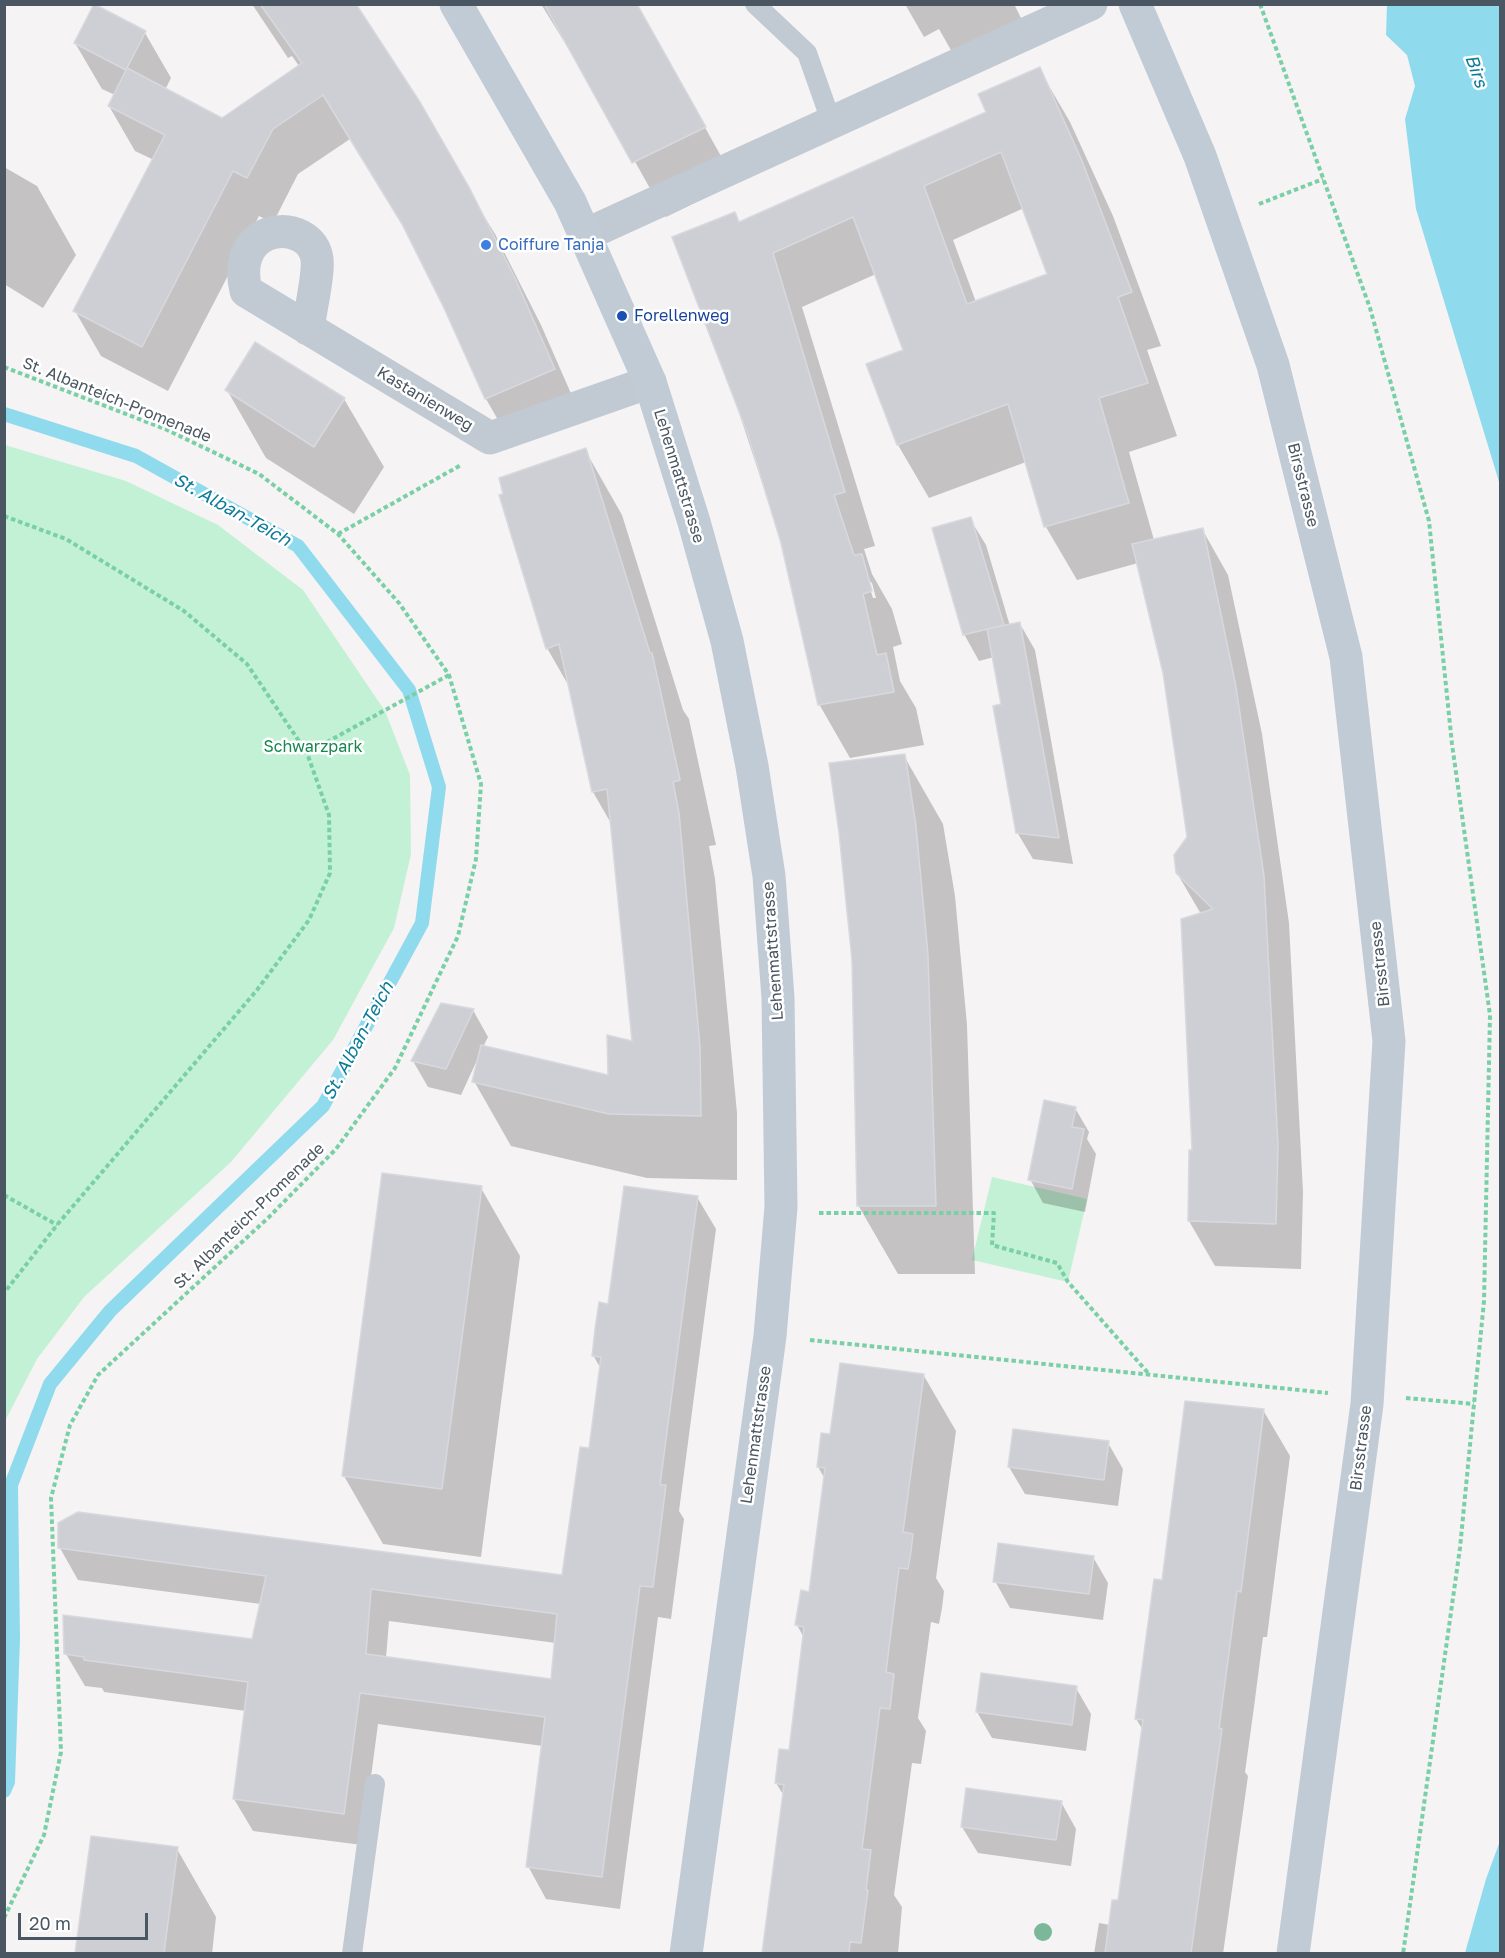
<!DOCTYPE html>
<style>
body{margin:0}
#map{position:relative;width:1505px;height:1958px;overflow:hidden;background:#f5f3f3;font-family:"Golos Text",sans-serif}
canvas{display:block}
.frame{position:absolute;inset:0;border:6px solid #4a5661;pointer-events:none}
.scale{position:absolute;left:18px;top:1913px;width:130px;height:27px;box-sizing:border-box;border:3px solid #4a5661;border-top:0;padding-left:8px;font-size:18px;line-height:21px;white-space:nowrap;color:#4a5661;-webkit-text-stroke:4px #fff;paint-order:stroke}
</style>
<div id="map">
<canvas width="1505" height="1958"></canvas>
<div class="frame"></div>
<div class="scale">20 m</div>
</div>
<script>
const ctx = document.querySelector('canvas').getContext('2d');
ctx.lineJoin = 'round';
function fill(path, color) { ctx.fillStyle = color; ctx.fill(path, 'evenodd'); }
function stroke(path, color, width, dash) { ctx.strokeStyle = color; ctx.lineWidth = width; ctx.lineCap = dash ? 'butt' : 'round'; ctx.setLineDash(dash || []); ctx.stroke(path); }
function label(font, color, halo, rows, align = 'center') {
  ctx.font = font + ' "Golos Text",sans-serif'; ctx.lineWidth = 5; ctx.setLineDash([]); ctx.textBaseline = 'middle'; ctx.strokeStyle = halo; ctx.fillStyle = color; for (const [text, x, y, turn = 0] of rows) {
    ctx.save(); ctx.translate(x, y); ctx.rotate((+turn || 0) * Math.PI / 180); ctx.textAlign = isNaN(turn) ? turn : align; if (halo) ctx.strokeText(text, 0, 0); ctx.fillText(text, 0, 0); ctx.restore();
  }
}
const green = new Path2D(`
 M 5,445 L 126,481 L 218,525 L 303,590 L 385,711 L 410,775 L 411,854 L 394,928 L 333,1040 L 231,1162 L 84,1297 L 37,1359 L 5,1421 Z
 M 992,1177 L 1087,1199 L 1068,1282 L 972,1260 Z`);
const water = new Path2D(`
 M 1387,5 L 1500,5 L 1500,485 L 1416,209 L 1405,119 L 1415,86 L 1407,55 L 1386,35 Z
 M 1500,1841 L 1500,1953 L 1465,1953 L 1486,1879 Z`);
const shadow = new Path2D(`
 M 252,4 L 354,4 L 495,234 L 541,325 L 580,414 L 512,444 L 486,399 L 446,307 L 410,237 L 350,139 L 298,174 L 273,223 L 259,216 L 168,391 L 101,356 L 75,311 L 154,160 L 135,151 L 109,106 L 115,95 L 102,89 L 75,43 L 145,33 L 171,78 L 165,90 L 222,119 L 299,66 L 292,56 L 288,58 Z
 M 541,4 L 636,4 L 736,183 L 666,217 L 605,108 Z
 M 905,4 L 1014,4 L 1034,44 L 952,52 L 939,29 L 924,37 Z
 M 1039,69 L 1070,122 L 1113,216 L 1161,346 L 1147,350 L 1177,436 L 1129,452 L 1154,540 L 1202,529 L 1228,575 L 1262,734 L 1289,923 L 1303,1192 L 1301,1269 L 1215,1266 L 1189,1221 L 1201,914 L 1177,873 L 1188,837 L 1164,673 L 1138,563 L 1077,580 L 1046,527 L 1026,462 L 929,498 L 898,445 L 905,351 L 876,274 L 802,307 L 875,546 L 864,549 L 872,574 L 892,609 L 902,644 L 893,647 L 900,681 L 916,708 L 924,745 L 850,758 L 819,704 L 782,543 L 723,364 L 735,214 L 740,223 L 988,113 ZM 1024,208 L 1049,275 L 976,302 L 953,240 ZM 867,579 L 872,583 L 876,598 L 873,598 Z
 M 4,167 L 37,186 L 76,255 L 43,308 L 4,284 Z
 M 256,344 L 344,399 L 384,467 L 354,514 L 266,458 L 227,390 Z
 M 585,450 L 622,515 L 683,710 L 689,719 L 716,845 L 709,846 L 715,879 L 737,1113 L 737,1180 L 647,1178 L 511,1146 L 474,1081 L 478,1058 L 461,1095 L 428,1087 L 413,1061 L 473,1010 L 488,1037 L 483,1047 L 609,1077 L 633,1043 L 612,825 L 593,792 L 570,688 L 547,648 Z
 M 970,519 L 986,545 L 1010,626 L 1020,624 L 1035,650 L 1073,864 L 1033,859 L 1017,832 L 1003,706 L 994,657 L 979,661 L 964,634 Z
 M 904,756 L 943,824 L 955,896 L 967,1025 L 975,1274 L 898,1274 L 858,1205 L 855,1003 L 845,871 Z
 M 1075,1108 L 1089,1132 L 1087,1139 L 1096,1154 L 1085,1212 L 1043,1203 L 1030,1179 Z
 M 481,1188 L 520,1256 L 481,1557 L 383,1544 L 344,1476 Z
 M 697,1197 L 716,1229 L 679,1511 L 684,1519 L 671,1619 L 658,1617 L 620,1909 L 546,1899 L 528,1866 L 543,1746 L 378,1724 L 362,1845 L 253,1831 L 234,1799 L 246,1711 L 104,1692 L 102,1688 L 85,1686 L 66,1654 L 253,1641 L 261,1604 L 78,1580 L 60,1548 L 564,1577 L 591,1450 L 601,1369 L 593,1355 L 610,1306 ZM 389,1621 L 556,1643 L 552,1680 L 386,1658 Z
 M 924,1376 L 956,1431 L 936,1578 L 944,1591 L 942,1608 L 939,1624 L 931,1622 L 918,1718 L 926,1731 L 921,1764 L 912,1763 L 894,1895 L 902,1907 L 898,1954 L 763,1954 L 784,1796 L 776,1783 L 790,1751 L 804,1638 L 797,1625 L 811,1593 L 825,1479 L 818,1467 L 831,1435 Z
 M 1263,1410 L 1290,1456 L 1267,1637 L 1263,1637 L 1254,1707 L 1245,1772 L 1248,1776 L 1223,1954 L 1094,1954 L 1099,1923 L 1110,1925 L 1120,1902 L 1143,1730 L 1136,1719 Z
 M 1108,1443 L 1123,1469 L 1118,1506 L 1025,1494 L 1009,1467 Z
 M 1093,1557 L 1108,1583 L 1103,1620 L 1010,1608 L 995,1581 Z
 M 1076,1688 L 1091,1714 L 1086,1751 L 992,1738 L 977,1712 Z
 M 1061,1802 L 1076,1829 L 1071,1866 L 978,1853 L 962,1827 Z
 M 92,1838 L 177,1849 L 216,1917 L 212,1954 L 77,1954 Z`);
const stream = new Path2D(`
 M 4,414 L 136,456 L 298,546 L 409,690 L 439,787 L 422,923 L 323,1106 L 110,1311 L 50,1384 L 11,1485 L 13,1639 L 8,1782 L 4,1791`);
const building = new Path2D(`
 M 94,4 L 146,31 L 127,68 L 222,118 L 302,63 L 260,4 L 356,4 L 420,102 L 469,187 L 515,278 L 555,369 L 485,399 L 444,308 L 402,224 L 323,95 L 273,129 L 247,178 L 233,171 L 142,347 L 73,311 L 165,135 L 108,106 L 126,70 L 74,43 Z
 M 544,4 L 637,4 L 706,127 L 632,163 Z
 M 1040,67 L 1082,161 L 1132,292 L 1118,297 L 1148,383 L 1099,398 L 1129,503 L 1044,527 L 1008,404 L 897,445 L 866,364 L 903,350 L 853,217 L 773,253 L 845,492 L 834,495 L 854,555 L 862,554 L 872,591 L 863,594 L 877,655 L 886,653 L 894,692 L 818,705 L 781,543 L 748,435 L 672,237 L 735,212 L 739,222 L 986,112 L 978,94 ZM 1001,152 L 1047,274 L 967,304 L 924,186 Z
 M 255,342 L 345,398 L 314,447 L 225,390 Z
 M 586,448 L 650,653 L 652,653 L 680,780 L 673,782 L 679,813 L 700,1047 L 701,1116 L 609,1114 L 472,1082 L 481,1045 L 608,1075 L 607,1035 L 632,1041 L 607,789 L 592,792 L 559,644 L 546,649 L 499,495 L 503,494 L 499,478 Z
 M 971,517 L 1004,625 L 963,635 L 932,528 Z
 M 1203,528 L 1236,687 L 1264,876 L 1278,1145 L 1276,1224 L 1188,1221 L 1189,1150 L 1192,1150 L 1181,919 L 1213,909 L 1176,873 L 1174,855 L 1187,837 L 1180,788 L 1163,673 L 1132,544 Z
 M 1020,622 L 1059,838 L 1016,833 L 993,706 L 1001,704 L 987,629 Z
 M 905,754 L 916,826 L 928,955 L 936,1206 L 857,1206 L 852,960 L 839,833 L 829,763 Z
 M 441,1003 L 474,1009 L 446,1069 L 411,1061 Z
 M 1044,1100 L 1076,1107 L 1072,1127 L 1084,1129 L 1072,1189 L 1028,1180 Z
 M 382,1173 L 482,1186 L 442,1489 L 342,1476 Z
 M 624,1186 L 698,1196 L 660,1485 L 666,1485 L 653,1587 L 640,1586 L 602,1877 L 526,1867 L 545,1717 L 360,1693 L 344,1814 L 233,1799 L 248,1682 L 84,1660 L 84,1657 L 64,1654 L 63,1615 L 252,1639 L 266,1576 L 58,1548 L 58,1523 L 78,1512 L 562,1575 L 580,1447 L 589,1448 L 601,1357 L 592,1356 L 595,1329 L 599,1302 L 608,1304 ZM 371,1589 L 557,1614 L 551,1679 L 366,1654 Z
 M 840,1363 L 924,1374 L 903,1532 L 913,1534 L 911,1551 L 908,1569 L 899,1568 L 886,1672 L 894,1674 L 890,1709 L 880,1708 L 862,1849 L 871,1850 L 866,1890 L 868,1890 L 861,1943 L 850,1942 L 849,1953 L 762,1953 L 784,1785 L 775,1783 L 779,1749 L 789,1750 L 804,1627 L 795,1625 L 801,1590 L 809,1592 L 825,1468 L 817,1467 L 821,1433 L 830,1434 Z
 M 1185,1401 L 1264,1409 L 1241,1592 L 1237,1591 L 1228,1660 L 1219,1728 L 1222,1729 L 1191,1953 L 1105,1953 L 1112,1900 L 1118,1900 L 1143,1720 L 1135,1719 L 1154,1579 L 1162,1580 Z
 M 1013,1429 L 1109,1441 L 1104,1480 L 1008,1467 Z
 M 998,1543 L 1094,1556 L 1089,1594 L 993,1582 Z
 M 981,1673 L 1077,1686 L 1072,1725 L 976,1712 Z
 M 966,1788 L 1062,1801 L 1056,1840 L 961,1827 Z
 M 91,1836 L 178,1847 L 164,1953 L 75,1953 Z`);
const path = new Path2D(`
 M 1260,4 L 1370,308 L 1429,521 L 1452,744 L 1490,1015 L 1484,1301 L 1460,1548 L 1403,1954
 M 1259,204 L 1323,179
 M 4,367 L 165,429 L 259,474 L 338,534 L 399,603 L 449,675 L 481,784 L 476,859 L 458,936 L 395,1068 L 336,1149 L 268,1218 L 98,1375 L 70,1425 L 51,1498 L 61,1752 L 44,1835 L 4,1918
 M 4,516 L 66,539 L 184,611 L 247,664 L 307,753 L 329,815 L 330,873 L 309,920 L 257,990 L 57,1225 L 4,1293
 M 338,534 L 461,465
 M 307,753 L 449,675
 M 4,1195 L 57,1225
 M 819,1213 L 994,1213 L 992,1245 L 1057,1263 L 1068,1282 L 1149,1374
 M 810,1340 L 1328,1393
 M 1406,1398 L 1474,1404`);
const lane = new Path2D(`
 M 755,4 L 807,53 L 831,121
 M 352,1954 L 375,1784`);
const street = new Path2D(`
 M 585,235 L 1091,4
 M 308,329 C 310,312 319,274 317,259 C 311,217 229,220 246,291 L 490,438 L 650,382`);
const secondary = new Path2D(`
 M 456,4 L 570,202 L 650,382 L 694,522 L 727,641 L 752,766 L 769,876 L 778,998 L 781,1207 L 770,1336 L 686,1954
 M 1135,4 L 1200,156 L 1273,365 L 1346,657 L 1389,1041 L 1367,1404 L 1293,1954`);
const trees = [
 [1043,1932]
];
const markers = [
 [486,245,6,"#3f7fe0"],
 [622,316,6,"#1a4fb4"]
];
const shopNames = [
 ["Coiffure Tanja",498,245]
];
const transitNames = [
 ["Forellenweg",634,316]
];
const streetNames = [
 ["Kastanienweg",425,399,31],
 ["St. Albanteich-Promenade",117,400,22],
 ["Lehenmattstrasse",679,476,73],
 ["Birsstrasse",1303,485,76],
 ["Lehenmattstrasse",773,951,-94],
 ["Birsstrasse",1380,964,-96],
 ["St. Albanteich-Promenade",249,1216,-44],
 ["Lehenmattstrasse",756,1435,-82],
 ["Birsstrasse",1361,1448,-83]
];
const parkNames = [
 ["Schwarzpark",313,747]
];
const waterNames = [
 ["Birs",1476,71,70],
 ["St. Alban-Teich",232,510,29],
 ["St. Alban-Teich",358,1041,-62]
];
fill(green, '#c3f1d5');
fill(water, '#90daee');
fill(shadow, '#0003');
stroke(stream, '#90daee', 14);
fill(building, '#cdcfd5');
stroke(building, '#d7d9de', 1.5);
stroke(path, '#7ad0a6', 4, [4.5, 3]);
stroke(lane, '#c1cad2', 20);
stroke(street, '#c1cad2', 33);
stroke(secondary, '#c1cbd6', 33);
ctx.fillStyle = '#7bb799';
for (const [x, y] of trees) { ctx.beginPath(); ctx.arc(x, y, 9, 0, 2 * Math.PI); ctx.fill(); }
for (const [x, y, r, color] of markers) { const dot = new Path2D(); dot.arc(x, y, r, 0, 2 * Math.PI); ctx.fillStyle = color; ctx.fill(dot); stroke(dot, '#fff', 2); }
label('16px', '#366cbe', '#fff', shopNames, 'left');
label('16px', '#164399', '#fff', transitNames, 'left');
label('16px', '#4a5661', '#fff', streetNames);
label('16px', '#17864f', '#fff', parkNames);
label('italic 18px', '#0c7c9b', '#fff', waterNames);
</script>
